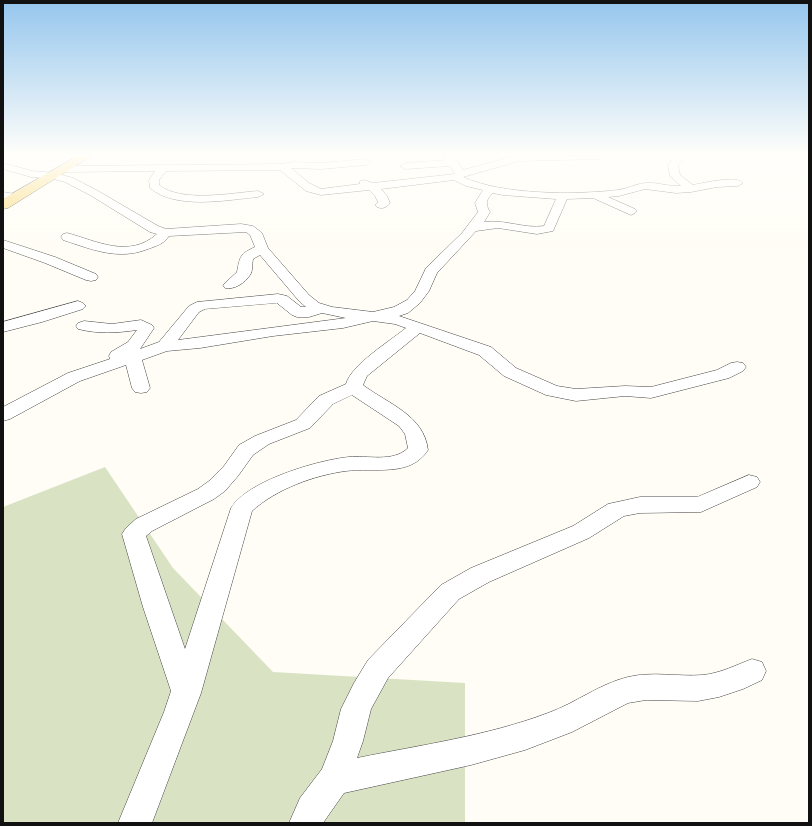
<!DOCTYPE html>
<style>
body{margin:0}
#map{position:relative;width:812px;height:826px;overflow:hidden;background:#fffdf5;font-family:Georgia,serif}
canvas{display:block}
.frame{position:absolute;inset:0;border:4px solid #111;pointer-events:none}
</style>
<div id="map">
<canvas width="812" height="826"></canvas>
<div class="frame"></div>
</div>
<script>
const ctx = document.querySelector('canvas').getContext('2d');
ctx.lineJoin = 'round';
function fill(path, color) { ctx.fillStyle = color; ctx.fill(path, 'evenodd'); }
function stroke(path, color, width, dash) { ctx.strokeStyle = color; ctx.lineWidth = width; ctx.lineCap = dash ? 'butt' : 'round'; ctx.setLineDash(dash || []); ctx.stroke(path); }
const cemetery = new Path2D(`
 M 105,467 L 173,568 L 273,672 L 465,683 L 465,823 L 3,823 L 3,507 Z`);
const minor = new Path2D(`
 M 443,155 L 454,155 L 463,170 L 518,155 L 605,156 L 600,159 L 519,161 L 463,177 C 502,195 575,195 618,190 C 627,189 635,184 645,183 C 657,182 669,187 681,186 L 670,176 L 668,165 L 676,155 L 687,155 L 678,165 L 680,175 L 693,185 C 703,183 737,175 743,183 L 738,186 L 717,187 L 691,192 L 676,193 L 645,189 L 619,196 L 608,197 L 635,209 L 637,211 L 635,213 L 631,215 L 593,198 L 567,199 L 553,231 L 537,234 L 498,228 L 476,231 L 437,273 L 429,291 L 420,303 L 408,313 L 399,316 L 491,347 L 516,368 L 557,386 L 576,389 L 625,386 L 651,387 L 717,370 L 731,363 L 737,362 L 743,363 L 746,367 L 743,371 L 729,378 L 651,398 L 625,396 L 576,401 L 546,395 L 504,376 L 479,355 L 420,333 L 367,376 L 363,385 C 388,404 424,415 428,450 C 410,478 374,467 346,471 C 315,475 276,489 252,511 L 201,693 L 152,823 L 118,823 L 164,712 L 171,691 L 143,607 L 122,534 L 126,528 L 136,519 L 198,489 L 209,481 L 224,466 L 239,445 L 255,436 L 296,420 L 319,396 L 346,384 C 351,365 390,341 406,328 L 395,324 L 373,321 L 343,328 L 273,336 L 200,348 L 167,351 L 142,360 L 150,388 L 147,392 L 141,393 L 135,392 L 132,388 L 126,365 L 80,381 L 10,419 L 3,421 L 3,407 L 68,373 L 110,359 L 109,356 L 111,352 L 128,342 L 137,330 C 117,333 98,334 78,329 L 76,326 L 78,323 L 84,321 L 112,324 L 141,320 L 152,325 L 154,328 L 140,349 L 159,342 L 189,306 L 197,302 L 278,294 L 287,296 L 301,307 L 306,307 L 299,301 L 260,255 L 253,259 C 252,264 253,271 250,275 C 245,283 234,290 225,288 L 223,285 L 237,272 C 240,256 240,254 255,247 L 250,235 L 246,232 L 169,236 C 164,244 156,246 148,249 C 118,261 91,249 63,240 L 61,237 L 63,234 L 67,233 C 97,241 129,259 157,234 L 150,232 L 90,195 L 65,182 L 54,179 L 31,177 L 3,169 L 3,163 L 32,171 L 55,173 L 73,178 L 98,191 L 158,226 L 166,229 L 241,224 L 253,226 L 262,233 L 268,248 L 309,295 L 319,303 L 332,307 L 373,312 L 394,307 L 407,300 L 415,291 L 426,268 L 462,233 L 478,212 L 475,203 L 483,190 L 466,186 L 454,180 L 381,189 L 387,196 L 390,203 C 386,208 382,209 377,207 L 375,205 L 378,202 L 375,196 L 369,190 L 321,195 L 306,191 L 280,170 L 166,171 L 159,180 L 159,185 C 182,203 231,193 258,191 L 264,194 L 258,197 C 226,200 176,210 150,188 L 149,180 L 155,171 L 66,172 L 61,169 L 66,166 L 282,164 L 293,162 L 322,163 L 366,159 L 371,162 L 366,165 L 322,169 L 291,168 L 309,183 L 321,189 L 360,184 L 360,181 L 364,180 L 373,183 L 455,174 L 450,166 L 405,169 L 400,166 L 405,163 L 447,160 ZM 493,193 L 503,195 L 556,199 L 544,226 C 524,229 505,219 484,222 L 490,212 C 485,204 486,199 493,193 ZM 277,303 L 292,315 L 297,317 L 309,317 L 322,313 L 346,318 L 178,340 L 199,312 L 205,309 ZM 352,395 L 399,426 L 405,434 L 408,448 C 393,463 367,455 349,457 C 318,460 247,481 231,508 L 185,649 L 146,536 L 152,531 L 214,499 L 225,491 L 238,476 L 253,455 L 269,444 L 310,428 L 333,404 Z
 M 3,192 L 21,195 L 23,197 L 17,200 L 3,198 Z
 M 3,240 L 55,257 L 96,274 L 98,277 L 96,280 L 91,281 L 86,280 L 45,263 L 3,248 Z
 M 78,301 L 83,303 L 86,306 L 83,309 L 42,322 L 3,332 L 3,322 Z
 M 749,475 L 757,477 L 760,482 L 757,487 L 701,512 L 640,513 L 624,516 L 589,538 L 489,582 L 459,599 L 388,678 L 371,709 L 363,741 L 357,758 C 421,745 487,736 548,713 C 576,703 599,684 628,677 C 653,671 678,677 703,675 C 721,673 736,665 752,659 L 762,662 L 766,671 L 762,680 L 743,689 L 719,697 L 698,701 L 646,700 L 628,703 L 572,732 L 525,750 L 471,765 L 344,793 L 323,823 L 289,823 L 300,798 L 322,769 L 333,741 L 341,709 L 354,683 L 368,660 L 441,585 L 471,568 L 573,526 L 608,504 L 640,497 L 697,497 Z`);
const major = new Path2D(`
 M 79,155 L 93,155 L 8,208 L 3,209 L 3,199 Z`);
fill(cemetery, '#d9e3c4');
stroke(minor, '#444', 1);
stroke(major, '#222', 1);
fill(minor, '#fff');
fill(major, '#f9d66b');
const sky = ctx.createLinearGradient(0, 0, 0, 271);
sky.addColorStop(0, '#95c6ee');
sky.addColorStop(0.57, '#fffefa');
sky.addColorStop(1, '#fffefa00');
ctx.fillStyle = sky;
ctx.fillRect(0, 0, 812, 271);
</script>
